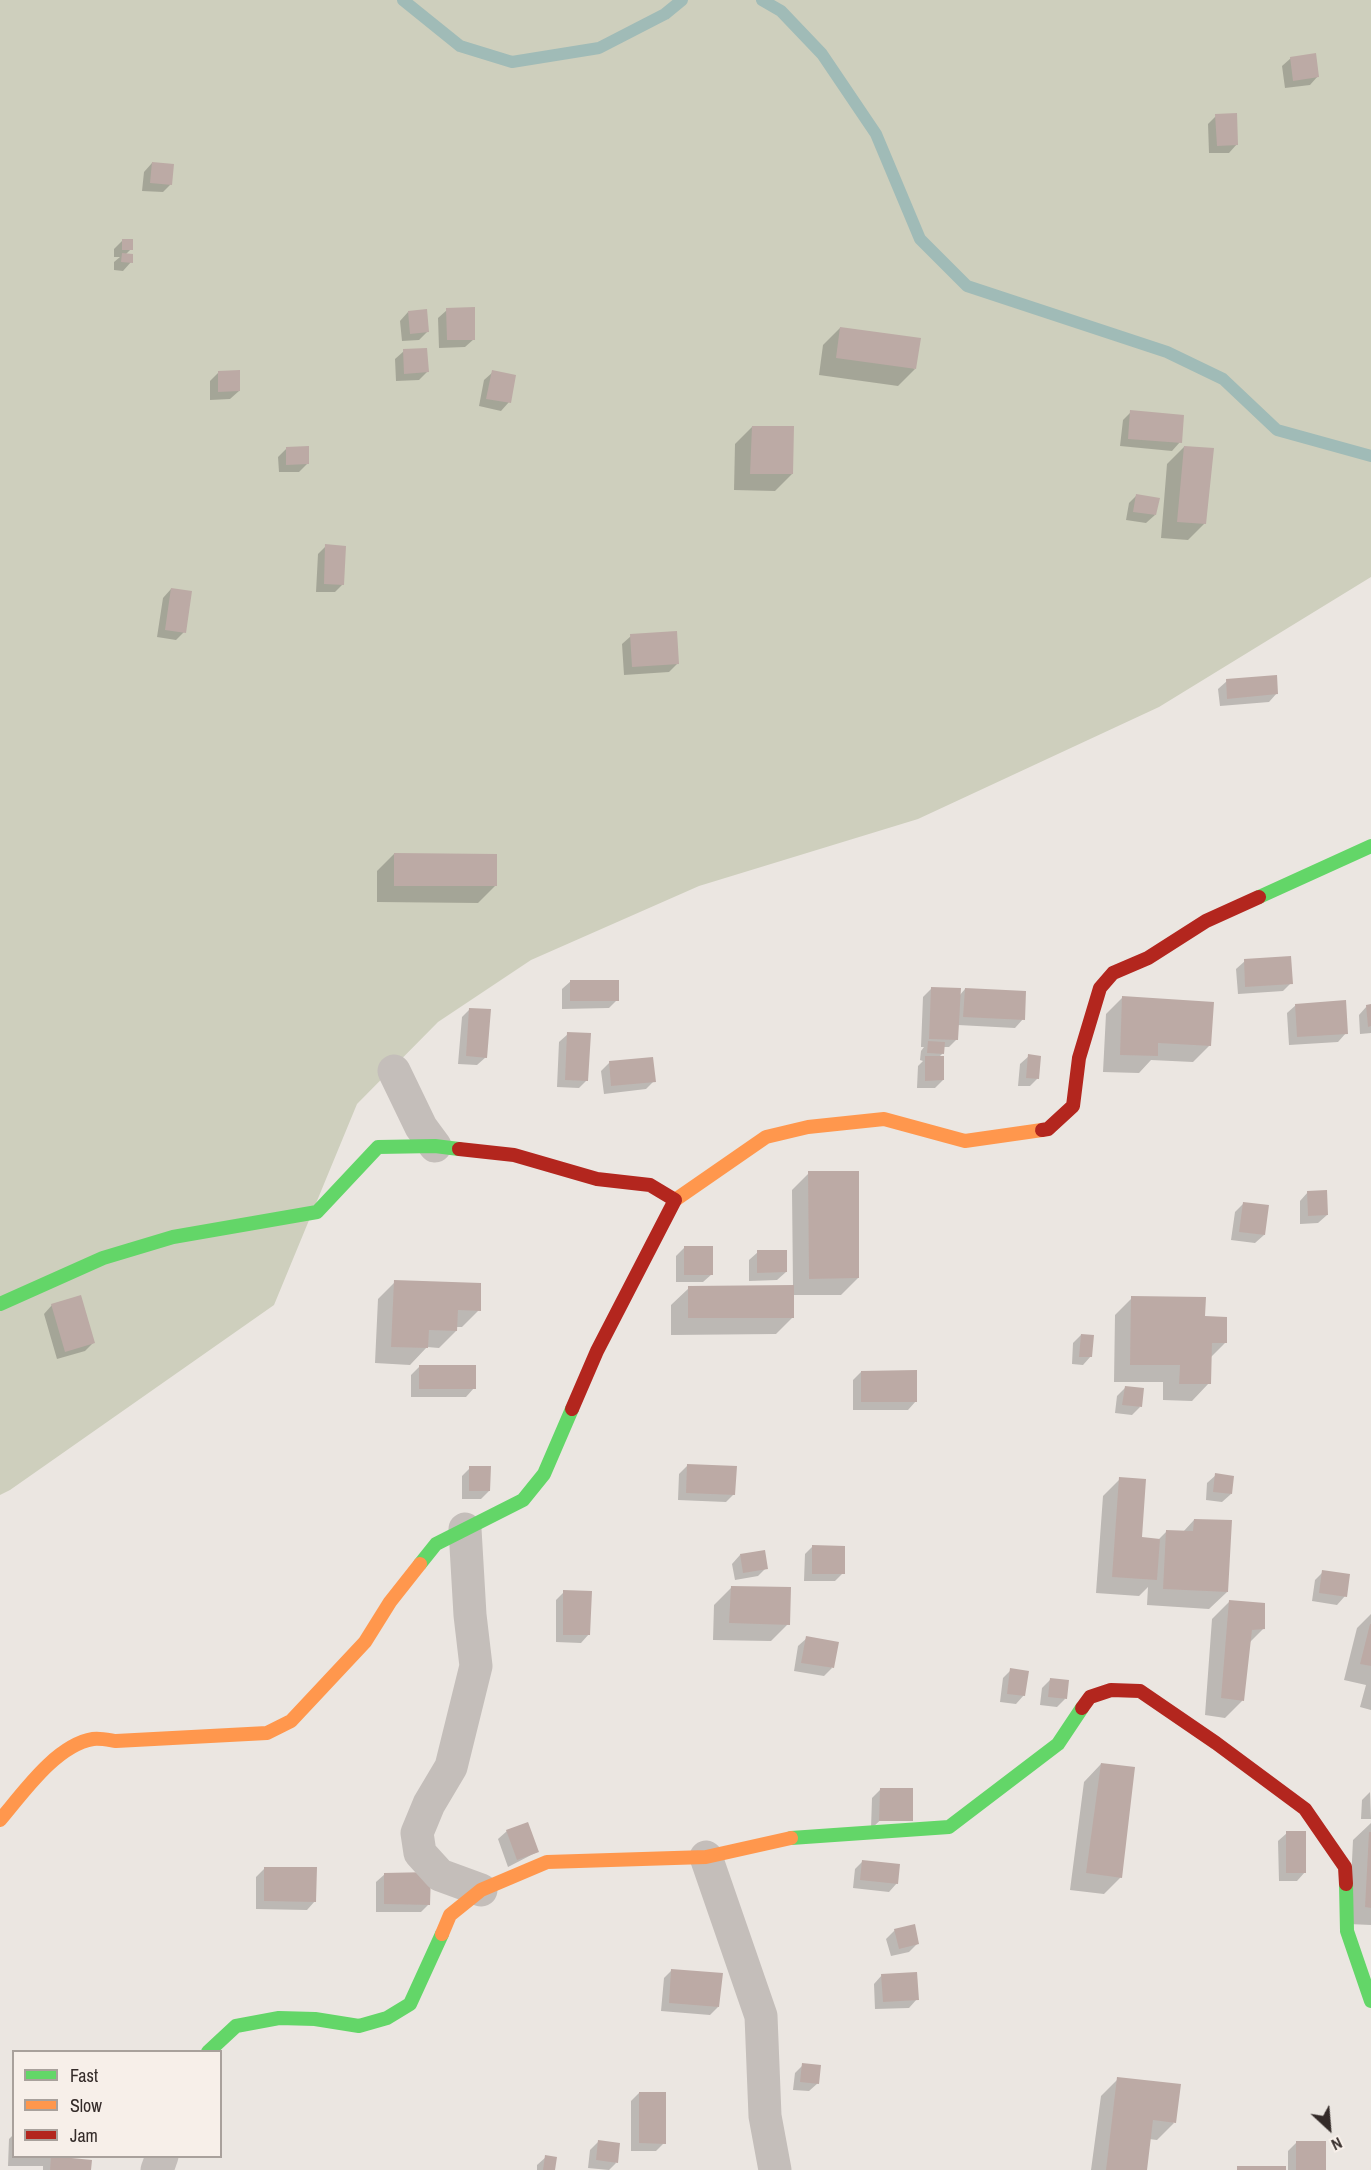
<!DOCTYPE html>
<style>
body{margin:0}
#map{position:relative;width:1371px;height:2170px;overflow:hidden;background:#ebe6e1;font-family:"Archivo Narrow",sans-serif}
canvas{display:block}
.legend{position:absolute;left:12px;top:2050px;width:210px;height:108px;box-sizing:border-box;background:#f7efe9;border:2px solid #a9a19c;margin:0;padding:8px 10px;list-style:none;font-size:18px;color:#342b29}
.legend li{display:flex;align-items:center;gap:12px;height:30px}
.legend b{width:30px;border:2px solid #a9a19c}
.north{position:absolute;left:1299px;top:2098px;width:60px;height:60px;-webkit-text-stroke:4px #f7efe9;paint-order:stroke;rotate:154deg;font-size:16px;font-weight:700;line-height:24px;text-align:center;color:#342b29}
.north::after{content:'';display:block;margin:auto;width:21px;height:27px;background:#342b29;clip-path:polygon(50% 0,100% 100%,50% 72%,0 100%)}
</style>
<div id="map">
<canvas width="1371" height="2170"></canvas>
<ul class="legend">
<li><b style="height:8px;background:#63d668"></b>Fast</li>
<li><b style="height:8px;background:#ff974d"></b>Slow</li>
<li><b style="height:8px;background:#b3261e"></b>Jam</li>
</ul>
<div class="north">N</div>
</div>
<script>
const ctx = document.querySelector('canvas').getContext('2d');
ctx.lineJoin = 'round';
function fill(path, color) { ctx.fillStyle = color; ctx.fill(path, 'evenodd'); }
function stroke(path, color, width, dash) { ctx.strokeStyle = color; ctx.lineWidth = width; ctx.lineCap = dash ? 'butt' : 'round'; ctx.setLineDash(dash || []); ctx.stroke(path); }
const green = new Path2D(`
 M 0,0 L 1371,0 L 1371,577 L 1159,707 L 918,819 L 699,886 L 531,960 L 438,1022 L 357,1104 L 274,1305 L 10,1490 L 0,1495 Z`);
const shadow = new Path2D(`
 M 1291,58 L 1318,76 L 1310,85 L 1285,88 L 1282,66 Z
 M 1216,116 L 1237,144 L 1229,153 L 1209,153 L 1208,124 Z
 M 152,163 L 171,184 L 163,192 L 142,191 L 144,172 Z
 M 122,241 L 131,249 L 126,254 L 131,262 L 123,271 L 114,270 L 114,262 L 120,257 L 114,257 L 114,249 Z
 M 447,310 L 474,339 L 465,347 L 439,348 L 438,318 Z
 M 408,312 L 428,331 L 419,340 L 402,341 L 400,321 Z
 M 840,328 L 915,369 L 898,386 L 819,375 L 823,345 Z
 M 404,351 L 427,372 L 419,380 L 396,381 L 395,359 Z
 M 493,372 L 509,402 L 501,411 L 479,406 L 484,380 Z
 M 218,373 L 239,391 L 230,399 L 210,400 L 210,381 Z
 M 1131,412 L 1180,442 L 1172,451 L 1120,446 L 1123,420 Z
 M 752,427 L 792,474 L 775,491 L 734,490 L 735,444 Z
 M 1184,447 L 1205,523 L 1188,540 L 1161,538 L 1167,464 Z
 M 287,448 L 307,464 L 299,472 L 279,472 L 278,457 Z
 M 1137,495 L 1155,515 L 1146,523 L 1126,520 L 1129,503 Z
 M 326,546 L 343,584 L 335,592 L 316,592 L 318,554 Z
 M 171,589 L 184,632 L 176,640 L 157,637 L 163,598 Z
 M 631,636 L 677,664 L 669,672 L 624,675 L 622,644 Z
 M 1227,681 L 1277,693 L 1269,702 L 1220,706 L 1218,689 Z
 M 394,854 L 495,886 L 478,903 L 377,902 L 377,871 Z
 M 1245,961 L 1291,983 L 1283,991 L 1238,994 L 1236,969 Z
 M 571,981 L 617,1000 L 609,1008 L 562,1009 L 562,989 Z
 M 931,989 L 959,996 L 965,989 L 1023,1019 L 1015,1028 L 958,1025 L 957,1039 L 949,1047 L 943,1047 L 942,1054 L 938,1058 L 943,1080 L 935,1088 L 917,1088 L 918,1066 L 923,1061 L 920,1060 L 921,1051 L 924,1047 L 921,1047 L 923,997 Z
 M 1123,997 L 1210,1045 L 1193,1062 L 1151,1060 L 1139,1073 L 1103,1072 L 1106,1014 Z
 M 1296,1005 L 1346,1033 L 1338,1042 L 1289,1045 L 1287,1013 Z
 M 1367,1006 L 1371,1006 L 1371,1033 L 1360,1034 L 1359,1015 Z
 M 470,1009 L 486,1057 L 477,1065 L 458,1064 L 462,1017 Z
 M 568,1034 L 587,1080 L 579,1088 L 557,1087 L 559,1042 Z
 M 1029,1056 L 1038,1078 L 1030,1086 L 1018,1086 L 1020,1064 Z
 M 610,1062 L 654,1081 L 646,1089 L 604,1094 L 601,1071 Z
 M 809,1173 L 858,1278 L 841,1295 L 793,1295 L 793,1317 L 776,1334 L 671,1335 L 671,1305 L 689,1288 L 793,1287 L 792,1190 Z
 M 1308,1192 L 1327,1215 L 1318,1223 L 1300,1224 L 1300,1201 Z
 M 1243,1204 L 1264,1235 L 1255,1243 L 1231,1240 L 1235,1212 Z
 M 684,1248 L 712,1274 L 703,1282 L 676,1282 L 676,1256 Z
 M 758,1252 L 786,1272 L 777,1280 L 749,1281 L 749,1260 Z
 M 395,1282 L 479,1310 L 462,1327 L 456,1327 L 456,1331 L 439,1348 L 427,1347 L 410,1365 L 375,1363 L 378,1299 Z
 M 1132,1298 L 1204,1318 L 1225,1343 L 1210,1358 L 1209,1383 L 1192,1401 L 1163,1400 L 1163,1382 L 1114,1382 L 1115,1315 Z
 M 52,1305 L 93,1343 L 85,1351 L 57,1359 L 44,1314 Z
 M 1081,1335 L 1091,1356 L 1083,1365 L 1072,1364 L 1073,1343 Z
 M 420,1366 L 474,1388 L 466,1397 L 411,1397 L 411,1375 Z
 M 861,1372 L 916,1401 L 908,1410 L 853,1410 L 853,1380 Z
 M 1125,1388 L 1140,1407 L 1132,1415 L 1115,1413 L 1117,1396 Z
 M 687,1466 L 734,1494 L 726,1502 L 678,1500 L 679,1474 Z
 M 470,1468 L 489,1491 L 481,1499 L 462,1499 L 462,1476 Z
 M 1216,1475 L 1231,1494 L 1222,1502 L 1206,1500 L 1207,1483 Z
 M 1120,1479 L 1140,1539 L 1158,1540 L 1167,1531 L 1183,1532 L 1194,1520 L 1227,1592 L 1209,1609 L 1147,1605 L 1148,1587 L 1139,1596 L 1096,1593 L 1103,1496 Z
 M 813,1546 L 843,1573 L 835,1581 L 804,1581 L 805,1554 Z
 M 740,1555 L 766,1568 L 758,1576 L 735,1580 L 732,1564 Z
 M 1323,1572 L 1345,1596 L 1337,1605 L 1312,1601 L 1315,1580 Z
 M 731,1588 L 788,1624 L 771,1641 L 713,1640 L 714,1605 Z
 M 564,1592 L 589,1634 L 581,1643 L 556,1642 L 556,1600 Z
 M 1229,1602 L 1264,1628 L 1249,1643 L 1242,1701 L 1225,1718 L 1205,1715 L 1212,1619 Z
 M 1371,1614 L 1371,1710 L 1360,1707 L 1366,1685 L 1344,1680 L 1357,1628 Z
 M 807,1638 L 832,1668 L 824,1676 L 794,1671 L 798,1646 Z
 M 1011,1670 L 1024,1695 L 1016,1704 L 1000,1702 L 1003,1678 Z
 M 1050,1680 L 1065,1699 L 1057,1707 L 1040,1705 L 1042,1688 Z
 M 1101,1764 L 1121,1877 L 1104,1894 L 1070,1890 L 1084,1782 Z
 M 880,1790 L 912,1790 L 871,1829 L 872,1798 Z
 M 1370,1792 L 1371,1819 L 1361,1819 L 1362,1800 Z
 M 1371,1823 L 1371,1925 L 1349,1924 L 1353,1840 Z
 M 507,1831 L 537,1852 L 508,1867 L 498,1839 Z
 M 1287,1833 L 1305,1872 L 1297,1881 L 1279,1881 L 1278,1841 Z
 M 863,1861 L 897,1883 L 889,1892 L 853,1888 L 855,1869 Z
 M 265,1868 L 315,1901 L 307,1910 L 256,1909 L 256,1877 Z
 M 385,1874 L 429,1904 L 421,1912 L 376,1912 L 376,1882 Z
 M 895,1930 L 917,1944 L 909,1952 L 891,1956 L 886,1939 Z
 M 672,1970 L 718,2007 L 710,2015 L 661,2011 L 664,1978 Z
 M 882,1975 L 917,1999 L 909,2008 L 875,2009 L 874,1984 Z
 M 803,2065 L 818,2083 L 809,2091 L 793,2090 L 795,2073 Z
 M 1118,2079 L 1174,2123 L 1157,2140 L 1149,2139 L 1145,2170 L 1091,2170 L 1101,2096 Z
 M 639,2093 L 664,2143 L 656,2151 L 631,2151 L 631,2101 Z
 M 14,2134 L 14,2156 L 65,2156 L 62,2159 L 89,2170 L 43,2170 L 43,2166 L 8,2166 L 9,2139 Z
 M 598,2142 L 616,2163 L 609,2170 L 588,2168 L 590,2150 Z
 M 1296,2143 L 1324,2170 L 1288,2170 L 1288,2151 Z
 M 546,2157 L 554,2170 L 537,2170 L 537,2165 Z`);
const stream = new Path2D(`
 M 403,0 L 460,46 L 512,62 L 599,48 L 665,14 L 682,0
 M 762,0 L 781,11 L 822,54 L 876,134 L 920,239 L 967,286 L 1167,352 L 1223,379 L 1277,430 L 1371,456`);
const building = new Path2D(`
 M 1316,53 L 1319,77 L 1293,81 L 1290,57 Z
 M 1237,113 L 1238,145 L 1217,146 L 1215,114 Z
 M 152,162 L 174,164 L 172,185 L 150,183 Z
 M 122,239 L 133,239 L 133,250 L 122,250 Z
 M 122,253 L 133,254 L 133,263 L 121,262 Z
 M 475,307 L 475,340 L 447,340 L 446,308 Z
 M 427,309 L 429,332 L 410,334 L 408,311 Z
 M 840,327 L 921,338 L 916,369 L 836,358 Z
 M 427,348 L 429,372 L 404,374 L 403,349 Z
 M 240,370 L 240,391 L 218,392 L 218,371 Z
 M 492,370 L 516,375 L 511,403 L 486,399 Z
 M 1130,410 L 1184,415 L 1182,443 L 1128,439 Z
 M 752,426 L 794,426 L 793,474 L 750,474 Z
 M 309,446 L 309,464 L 286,465 L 286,447 Z
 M 1184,446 L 1214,448 L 1206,524 L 1177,522 Z
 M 1136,494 L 1160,498 L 1156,515 L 1133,512 Z
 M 325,544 L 346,546 L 344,585 L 324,584 Z
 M 171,588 L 192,591 L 186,633 L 165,630 Z
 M 677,631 L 679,664 L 632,667 L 630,634 Z
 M 1277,675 L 1278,694 L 1227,699 L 1226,679 Z
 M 394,853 L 497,854 L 497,886 L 394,886 Z
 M 1291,956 L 1293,984 L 1245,987 L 1244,959 Z
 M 570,980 L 619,980 L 619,1001 L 570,1001 Z
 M 931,987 L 961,988 L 958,1040 L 929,1039 Z
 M 965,988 L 1026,991 L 1025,1020 L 963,1017 Z
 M 1122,996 L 1214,1002 L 1211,1046 L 1158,1043 L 1158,1056 L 1120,1055 Z
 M 1346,1000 L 1348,1034 L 1297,1037 L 1295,1004 Z
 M 1371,1004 L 1371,1026 L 1368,1027 L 1366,1005 Z
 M 469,1008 L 491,1009 L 487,1058 L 466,1056 Z
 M 567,1032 L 591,1033 L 588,1081 L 565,1080 Z
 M 928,1041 L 945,1042 L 944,1054 L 927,1053 Z
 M 1028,1054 L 1041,1056 L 1039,1079 L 1026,1078 Z
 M 925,1056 L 944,1056 L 944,1080 L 925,1081 Z
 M 653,1057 L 656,1082 L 611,1086 L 609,1061 Z
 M 808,1171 L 859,1171 L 859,1278 L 809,1279 Z
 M 1327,1190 L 1328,1215 L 1308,1216 L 1307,1191 Z
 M 1243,1202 L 1269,1205 L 1265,1235 L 1239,1232 Z
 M 684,1246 L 713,1246 L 713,1275 L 684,1275 Z
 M 757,1250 L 787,1250 L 787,1272 L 757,1273 Z
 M 394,1280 L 481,1283 L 481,1311 L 458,1310 L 457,1331 L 429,1330 L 428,1348 L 391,1347 Z
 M 794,1285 L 794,1318 L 688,1318 L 688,1286 Z
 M 81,1295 L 95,1343 L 65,1352 L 51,1304 Z
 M 1131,1296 L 1206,1297 L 1205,1316 L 1227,1317 L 1227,1343 L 1212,1343 L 1211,1384 L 1179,1384 L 1180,1365 L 1130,1365 Z
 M 1081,1334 L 1094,1335 L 1092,1357 L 1079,1357 Z
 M 419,1365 L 476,1365 L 476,1389 L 419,1389 Z
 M 917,1370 L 917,1402 L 861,1402 L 861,1371 Z
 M 1125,1386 L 1144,1388 L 1142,1407 L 1122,1405 Z
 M 687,1464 L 737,1466 L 735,1495 L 686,1493 Z
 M 469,1466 L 491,1466 L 490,1491 L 469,1491 Z
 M 1215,1473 L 1234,1476 L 1232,1494 L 1213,1492 Z
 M 1119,1477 L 1146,1479 L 1142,1537 L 1160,1539 L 1157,1580 L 1112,1577 Z
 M 1194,1519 L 1232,1520 L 1228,1592 L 1163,1589 L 1166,1530 L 1193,1531 Z
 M 812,1545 L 845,1546 L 845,1574 L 812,1574 Z
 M 765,1550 L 768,1569 L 743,1573 L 740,1554 Z
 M 1322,1570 L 1350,1574 L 1347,1597 L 1319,1593 Z
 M 731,1586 L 791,1587 L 790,1625 L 729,1623 Z
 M 563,1590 L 592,1591 L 590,1635 L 563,1635 Z
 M 1229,1600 L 1265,1603 L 1265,1629 L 1252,1630 L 1244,1701 L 1221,1698 Z
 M 1370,1624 L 1371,1624 L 1371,1666 L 1360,1664 Z
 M 806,1636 L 839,1642 L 834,1668 L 801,1663 Z
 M 1010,1668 L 1029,1671 L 1025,1696 L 1007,1694 Z
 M 1050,1678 L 1069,1680 L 1067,1699 L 1048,1697 Z
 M 1101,1763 L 1135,1767 L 1122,1878 L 1086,1873 Z
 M 880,1788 L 913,1788 L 913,1821 L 879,1821 Z
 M 528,1822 L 539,1852 L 517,1860 L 506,1830 Z
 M 1286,1831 L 1306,1831 L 1306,1873 L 1286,1873 Z
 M 1369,1832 L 1371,1832 L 1371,1908 L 1365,1907 Z
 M 862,1860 L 900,1864 L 898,1884 L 860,1880 Z
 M 264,1867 L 317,1867 L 316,1902 L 264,1901 Z
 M 431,1872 L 430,1905 L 384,1904 L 384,1873 Z
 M 915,1924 L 919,1944 L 899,1949 L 894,1929 Z
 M 671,1969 L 723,1973 L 719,2007 L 669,2003 Z
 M 917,1972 L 919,2000 L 883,2002 L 881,1974 Z
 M 802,2063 L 821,2065 L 819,2084 L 800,2082 Z
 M 1117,2077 L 1181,2084 L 1176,2123 L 1153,2120 L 1147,2170 L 1106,2170 Z
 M 639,2092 L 666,2092 L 666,2144 L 639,2143 Z
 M 598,2140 L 620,2143 L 618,2163 L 596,2160 Z
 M 1296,2141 L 1326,2141 L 1326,2170 L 1296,2170 Z
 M 545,2155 L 557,2157 L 555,2170 L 543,2170 Z
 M 51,2156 L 92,2160 L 91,2170 L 50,2170 Z
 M 1237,2166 L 1286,2166 L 1286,2170 L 1237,2170 Z`);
const street = new Path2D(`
 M 394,1071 L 421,1127 L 435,1146
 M 465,1529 L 470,1615 L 476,1666 L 451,1767 L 429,1804 L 417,1833 L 420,1853 L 440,1875 L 481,1890
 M 706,1857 L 761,2016 L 765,2116 L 775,2170
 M 157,2170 L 162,2156`);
const fast = new Path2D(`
 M 1259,897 L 1371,846
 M 0,1304 L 103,1258 L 173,1237 L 317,1212 L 378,1147 L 435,1146 L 459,1149
 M 420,1564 L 436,1544 L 523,1500 L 544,1474 L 572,1409
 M 791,1838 L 949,1827 L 1058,1744 L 1082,1708
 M 1346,1884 L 1347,1931 L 1371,2001
 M 208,2052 L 236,2026 L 279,2018 L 315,2019 L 359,2026 L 387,2018 L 410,2004 L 442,1934`);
const slow = new Path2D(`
 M 675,1200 L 766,1137 L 808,1127 L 884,1119 L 965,1141 L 1042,1130
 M 0,1820 C 23,1793 56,1745 93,1739 C 100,1738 109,1740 116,1741 L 267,1733 L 291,1721 L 365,1642 L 390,1602 L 420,1564
 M 442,1934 L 450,1915 L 481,1890 L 547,1862 L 706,1857 L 791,1838`);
const jam = new Path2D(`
 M 1042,1130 L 1048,1129 L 1073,1106 L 1079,1058 L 1100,988 L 1113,973 L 1148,958 L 1206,921 L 1259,897
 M 459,1149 L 514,1155 L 597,1179 L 650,1185 L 675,1200 L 597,1351 L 572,1409
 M 1082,1708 L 1090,1697 L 1111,1690 L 1140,1691 L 1216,1743 L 1305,1809 L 1345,1867 L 1346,1884`);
fill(green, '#cecfbd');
fill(shadow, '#0003');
stroke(stream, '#a0bbb7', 12);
fill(building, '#bcaaa5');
stroke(street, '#c4beba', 33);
stroke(fast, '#63d668', 14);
stroke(slow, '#ff974d', 14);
stroke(jam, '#b3261e', 14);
</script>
